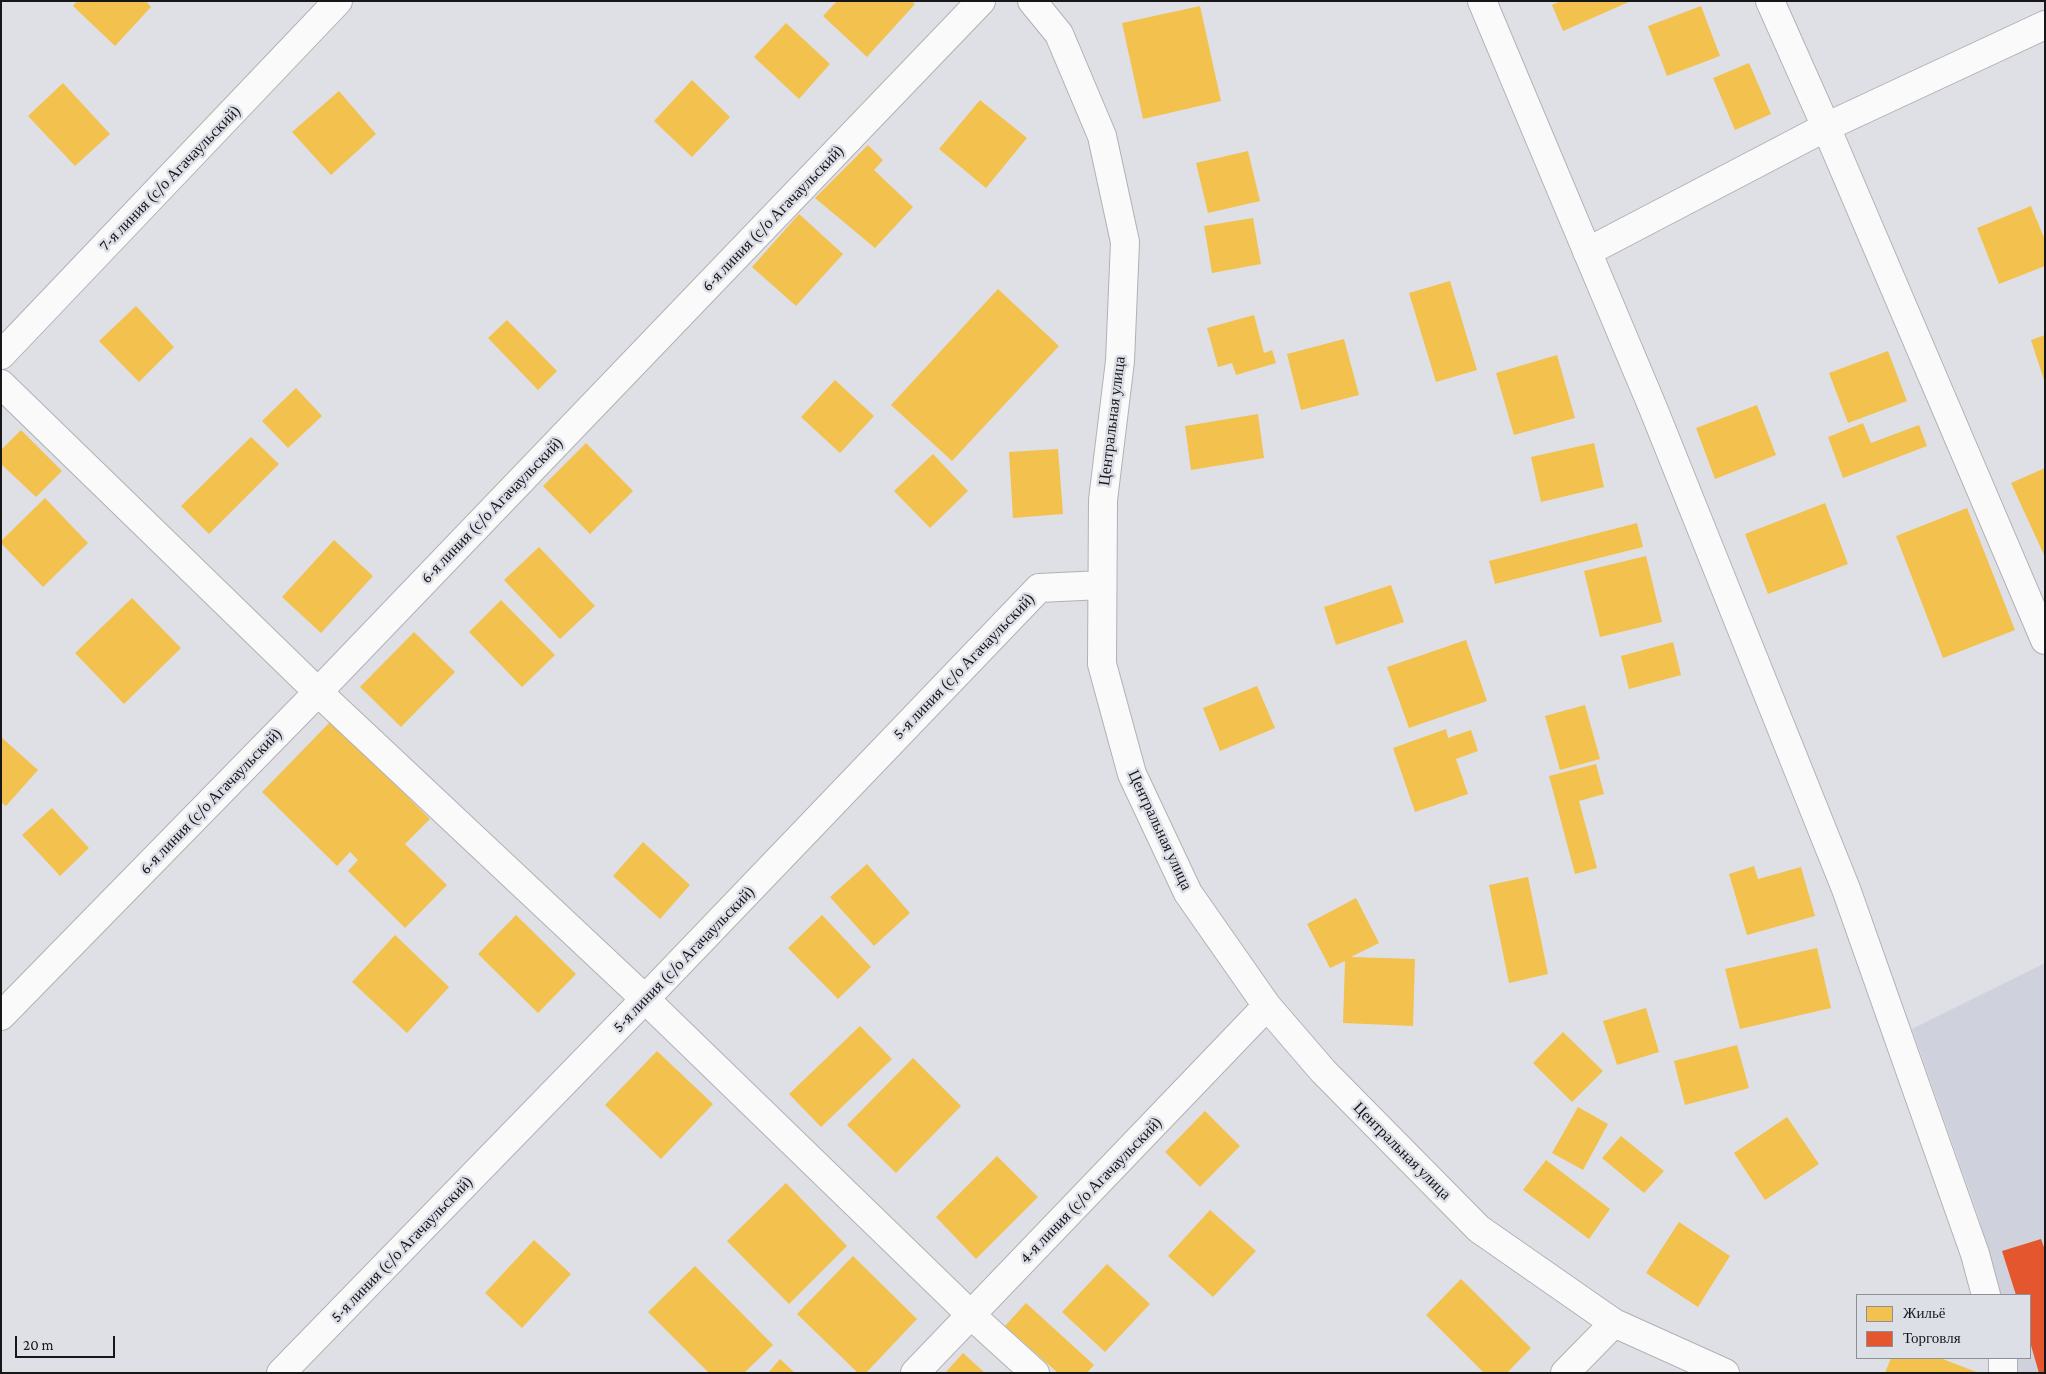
<!DOCTYPE html>
<meta charset="utf-8">
<style>
body{margin:0}
#map{position:relative;width:2046px;height:1374px;overflow:hidden;background:#dfe0e5;font-family:"Crimson Pro",serif}
canvas{display:block}
.frame{position:absolute;inset:0;border:2px solid #17171a;pointer-events:none}
.legend{position:absolute;left:1856px;top:1294px;width:175px;height:65px;box-sizing:border-box;background:#dddfe7;border:1px solid #8e8f95;margin:0;padding:6px 9px;list-style:none;font-size:15px;color:#17171a}
.legend li{display:flex;align-items:center;gap:10px;height:25px}
.legend b{width:25px;border:1px solid #8e8f95}
.scale{position:absolute;left:15px;top:1336px;width:100px;height:22px;box-sizing:border-box;border:2px solid #17171a;border-top:0;padding-left:6px;font-size:15px;line-height:18px;white-space:nowrap;color:#17171a;-webkit-text-stroke:4px #dddfe7;paint-order:stroke}
</style>
<div id="map">
<canvas width="2046" height="1374"></canvas>
<div class="frame"></div>
<ul class="legend">
<li><b style="height:14px;background:#f2c14e"></b>Жильё</li>
<li><b style="height:14px;background:#e4572e"></b>Торговля</li>
</ul>
<div class="scale">20 m</div>
</div>
<script>
const ctx = document.querySelector('canvas').getContext('2d');
ctx.lineJoin = 'round';
function fill(path, color) { ctx.fillStyle = color; ctx.fill(path, 'evenodd'); }
function stroke(path, color, width, dash) { ctx.strokeStyle = color; ctx.lineWidth = width; ctx.lineCap = dash ? 'butt' : 'round'; ctx.setLineDash(dash || []); ctx.stroke(path); }
function label(font, color, halo, rows, align = 'center') {
  ctx.font = font + ' "Crimson Pro",serif'; ctx.lineWidth = 5; ctx.setLineDash([]); ctx.textBaseline = 'middle'; ctx.strokeStyle = halo; ctx.fillStyle = color; for (const [text, x, y, turn = 0] of rows) {
    ctx.save(); ctx.translate(x, y); ctx.rotate((+turn || 0) * Math.PI / 180); ctx.textAlign = isNaN(turn) ? turn : align; if (halo) ctx.strokeText(text, 0, 0); ctx.fillText(text, 0, 0); ctx.restore();
  }
}
const built = new Path2D(`
 M 2045,963 L 2045,1373 L 2015,1373 L 2011,1358 L 2030,1358 L 2030,1295 L 1997,1295 L 1980,1221 L 1912,1029 Z`);
const homes = new Path2D(`
 M 77,1 L 146,1 L 151,7 L 115,46 L 73,6 Z
 M 837,1 L 912,1 L 915,4 L 867,57 L 823,16 Z
 M 1561,1 L 1631,1 L 1563,31 L 1552,5 Z
 M 1200,6 L 1221,101 L 1143,119 L 1122,23 Z
 M 1701,6 L 1720,56 L 1667,76 L 1648,26 Z
 M 786,23 L 830,64 L 799,99 L 754,57 Z
 M 1749,63 L 1771,114 L 1735,130 L 1713,78 Z
 M 692,80 L 730,117 L 692,157 L 654,121 Z
 M 63,83 L 110,134 L 75,166 L 28,116 Z
 M 339,91 L 376,134 L 331,175 L 292,132 Z
 M 980,100 L 1027,138 L 986,188 L 939,149 Z
 M 868,145 L 883,160 L 874,170 L 913,207 L 875,248 L 815,198 Z
 M 1248,151 L 1260,201 L 1208,213 L 1196,163 Z
 M 2031,206 L 2045,240 L 2045,266 L 1999,284 L 1977,228 Z
 M 799,214 L 843,254 L 796,306 L 752,267 Z
 M 1253,218 L 1261,264 L 1212,273 L 1204,226 Z
 M 1450,281 L 1477,370 L 1436,382 L 1409,293 Z
 M 998,289 L 1059,346 L 952,461 L 891,405 Z
 M 136,306 L 174,347 L 139,382 L 99,341 Z
 M 1254,315 L 1264,353 L 1272,350 L 1276,363 L 1236,375 L 1232,363 L 1218,367 L 1207,328 Z
 M 507,320 L 557,371 L 538,390 L 488,338 Z
 M 2045,335 L 2045,380 L 2044,380 L 2031,340 Z
 M 1344,339 L 1359,395 L 1301,410 L 1287,354 Z
 M 1888,351 L 1907,401 L 1848,423 L 1829,373 Z
 M 1557,355 L 1575,418 L 1514,435 L 1496,373 Z
 M 835,380 L 874,416 L 840,453 L 801,417 Z
 M 296,388 L 322,416 L 288,448 L 262,421 Z
 M 1757,405 L 1776,455 L 1715,479 L 1696,428 Z
 M 1258,414 L 1264,458 L 1191,470 L 1185,426 Z
 M 1863,423 L 1871,443 L 1919,425 L 1927,446 L 1843,478 L 1828,437 Z
 M 21,430 L 62,471 L 36,497 L 1,464 L 1,450 Z
 M 251,437 L 279,464 L 209,534 L 181,506 Z
 M 586,443 L 633,491 L 590,534 L 543,486 Z
 M 1594,443 L 1604,487 L 1541,502 L 1531,457 Z
 M 1058,449 L 1063,514 L 1013,518 L 1009,452 Z
 M 933,454 L 968,491 L 930,528 L 894,491 Z
 M 2045,468 L 2045,557 L 2011,483 Z
 M 45,498 L 88,543 L 43,587 L 1,543 L 1,541 Z
 M 1825,503 L 1848,564 L 1768,594 L 1745,534 Z
 M 1967,508 L 2015,630 L 1943,658 L 1896,536 Z
 M 1637,523 L 1643,547 L 1495,584 L 1489,561 Z
 M 334,540 L 373,576 L 321,633 L 282,597 Z
 M 539,547 L 595,606 L 560,639 L 504,580 Z
 M 1646,556 L 1662,622 L 1600,637 L 1584,571 Z
 M 1391,585 L 1404,622 L 1336,645 L 1324,607 Z
 M 132,598 L 181,648 L 124,704 L 75,653 Z
 M 501,600 L 555,655 L 522,687 L 469,632 Z
 M 414,632 L 455,672 L 401,727 L 360,687 Z
 M 1466,640 L 1487,701 L 1409,728 L 1387,667 Z
 M 1673,642 L 1681,675 L 1629,689 L 1621,656 Z
 M 1257,686 L 1275,728 L 1220,751 L 1203,708 Z
 M 1585,705 L 1600,759 L 1560,770 L 1545,716 Z
 M 331,721 L 430,819 L 405,844 L 447,885 L 405,928 L 348,871 L 358,860 L 350,852 L 337,866 L 262,792 Z
 M 1446,729 L 1448,738 L 1471,730 L 1478,751 L 1456,759 L 1468,794 L 1415,812 L 1393,748 Z
 M 1,737 L 38,770 L 6,806 L 1,802 Z
 M 1596,764 L 1604,794 L 1579,801 L 1597,868 L 1575,874 L 1549,776 Z
 M 52,808 L 89,848 L 60,876 L 22,835 Z
 M 643,842 L 690,885 L 660,919 L 613,876 Z
 M 867,864 L 910,913 L 874,946 L 830,897 Z
 M 1754,866 L 1758,879 L 1801,867 L 1815,916 L 1747,935 L 1729,874 Z
 M 1528,877 L 1548,974 L 1509,983 L 1489,885 Z
 M 1356,898 L 1379,943 L 1351,957 L 1415,959 L 1413,1026 L 1343,1023 L 1345,961 L 1330,968 L 1307,924 Z
 M 516,915 L 576,974 L 538,1013 L 478,954 Z
 M 822,915 L 871,967 L 838,999 L 788,948 Z
 M 395,935 L 449,987 L 407,1033 L 352,982 Z
 M 1817,948 L 1831,1008 L 1740,1029 L 1725,969 Z
 M 1646,1008 L 1659,1052 L 1617,1065 L 1603,1021 Z
 M 860,1026 L 892,1059 L 821,1127 L 789,1094 Z
 M 1563,1032 L 1603,1071 L 1572,1102 L 1533,1063 Z
 M 1737,1045 L 1749,1088 L 1685,1105 L 1674,1061 Z
 M 657,1051 L 713,1104 L 661,1159 L 605,1105 Z
 M 913,1058 L 961,1106 L 896,1173 L 847,1125 Z
 M 1578,1107 L 1608,1124 L 1583,1170 L 1552,1153 Z
 M 1205,1111 L 1240,1146 L 1200,1187 L 1165,1152 Z
 M 1787,1117 L 1819,1164 L 1765,1200 L 1734,1153 Z
 M 1621,1136 L 1664,1171 L 1644,1193 L 1602,1158 Z
 M 997,1156 L 1038,1197 L 976,1259 L 936,1217 Z
 M 1546,1160 L 1610,1209 L 1589,1239 L 1523,1190 Z
 M 786,1183 L 847,1246 L 789,1304 L 727,1241 Z
 M 1210,1210 L 1256,1251 L 1213,1297 L 1168,1256 Z
 M 1679,1222 L 1730,1256 L 1698,1307 L 1646,1273 Z
 M 534,1240 L 571,1274 L 522,1328 L 485,1293 Z
 M 853,1256 L 917,1319 L 866,1373 L 858,1373 L 797,1314 Z
 M 1107,1264 L 1150,1304 L 1105,1352 L 1062,1312 Z
 M 695,1266 L 773,1345 L 744,1373 L 709,1373 L 648,1312 Z
 M 1461,1279 L 1531,1348 L 1507,1373 L 1484,1373 L 1426,1315 Z
 M 1026,1303 L 1094,1365 L 1087,1373 L 1058,1373 L 1005,1326 Z
 M 963,1353 L 985,1373 L 945,1373 Z
 M 1891,1358 L 1940,1358 L 1979,1373 L 1885,1373 Z
 M 780,1359 L 795,1373 L 768,1373 Z`);
const shops = new Path2D(`
 M 2041,1239 L 2045,1250 L 2045,1373 L 2039,1373 L 2030,1342 L 2030,1295 L 2016,1295 L 2002,1251 Z`);
const minor = new Path2D(`
 M 1032,1 L 1059,34 L 1102,136 L 1125,242 L 1120,361 L 1103,500 L 1102,664 L 1132,774 L 1188,893 L 1267,1006 L 1323,1071 L 1479,1229 L 1614,1323 L 1725,1373
 M 1482,1 L 1653,408 L 1846,889 L 1975,1254 L 1986,1295
 M 1770,1 L 1826,127 L 2045,640
 M 1587,252 L 1826,127 L 2045,25
 M 1,355 L 338,1
 M 1,384 L 318,692 L 645,999 L 971,1315 L 1035,1373
 M 1,1016 L 318,692 L 981,1
 M 2003,1358 L 2003,1373
 M 281,1373 L 645,999 L 1039,588 L 1102,585
 M 915,1373 L 1267,1006
 M 1565,1373 L 1614,1323`);
const streetNames = [
 ["7-я линия (с/о Агачаульский)",170,178,-46],
 ["6-я линия (с/о Агачаульский)",773,218,-46],
 ["Центральная улица",1112,421,-83],
 ["6-я линия (с/о Агачаульский)",492,510,-46],
 ["5-я линия (с/о Агачаульский)",964,666,-46],
 ["6-я линия (с/о Агачаульский)",211,801,-46],
 ["Центральная улица",1160,830,65],
 ["5-я линия (с/о Агачаульский)",684,959,-46],
 ["Центральная улица",1402,1151,45],
 ["4-я линия (с/о Агачаульский)",1091,1190,-46],
 ["5-я линия (с/о Агачаульский)",402,1249,-46]
];
fill(built, '#cfd1dc');
fill(homes, '#f2c14e');
fill(shops, '#e4572e');
stroke(minor, '#b1b1b5', 30);
stroke(minor, '#fafafb', 28);
label('16px', '#17171a', '#dddfe7', streetNames);
</script>
